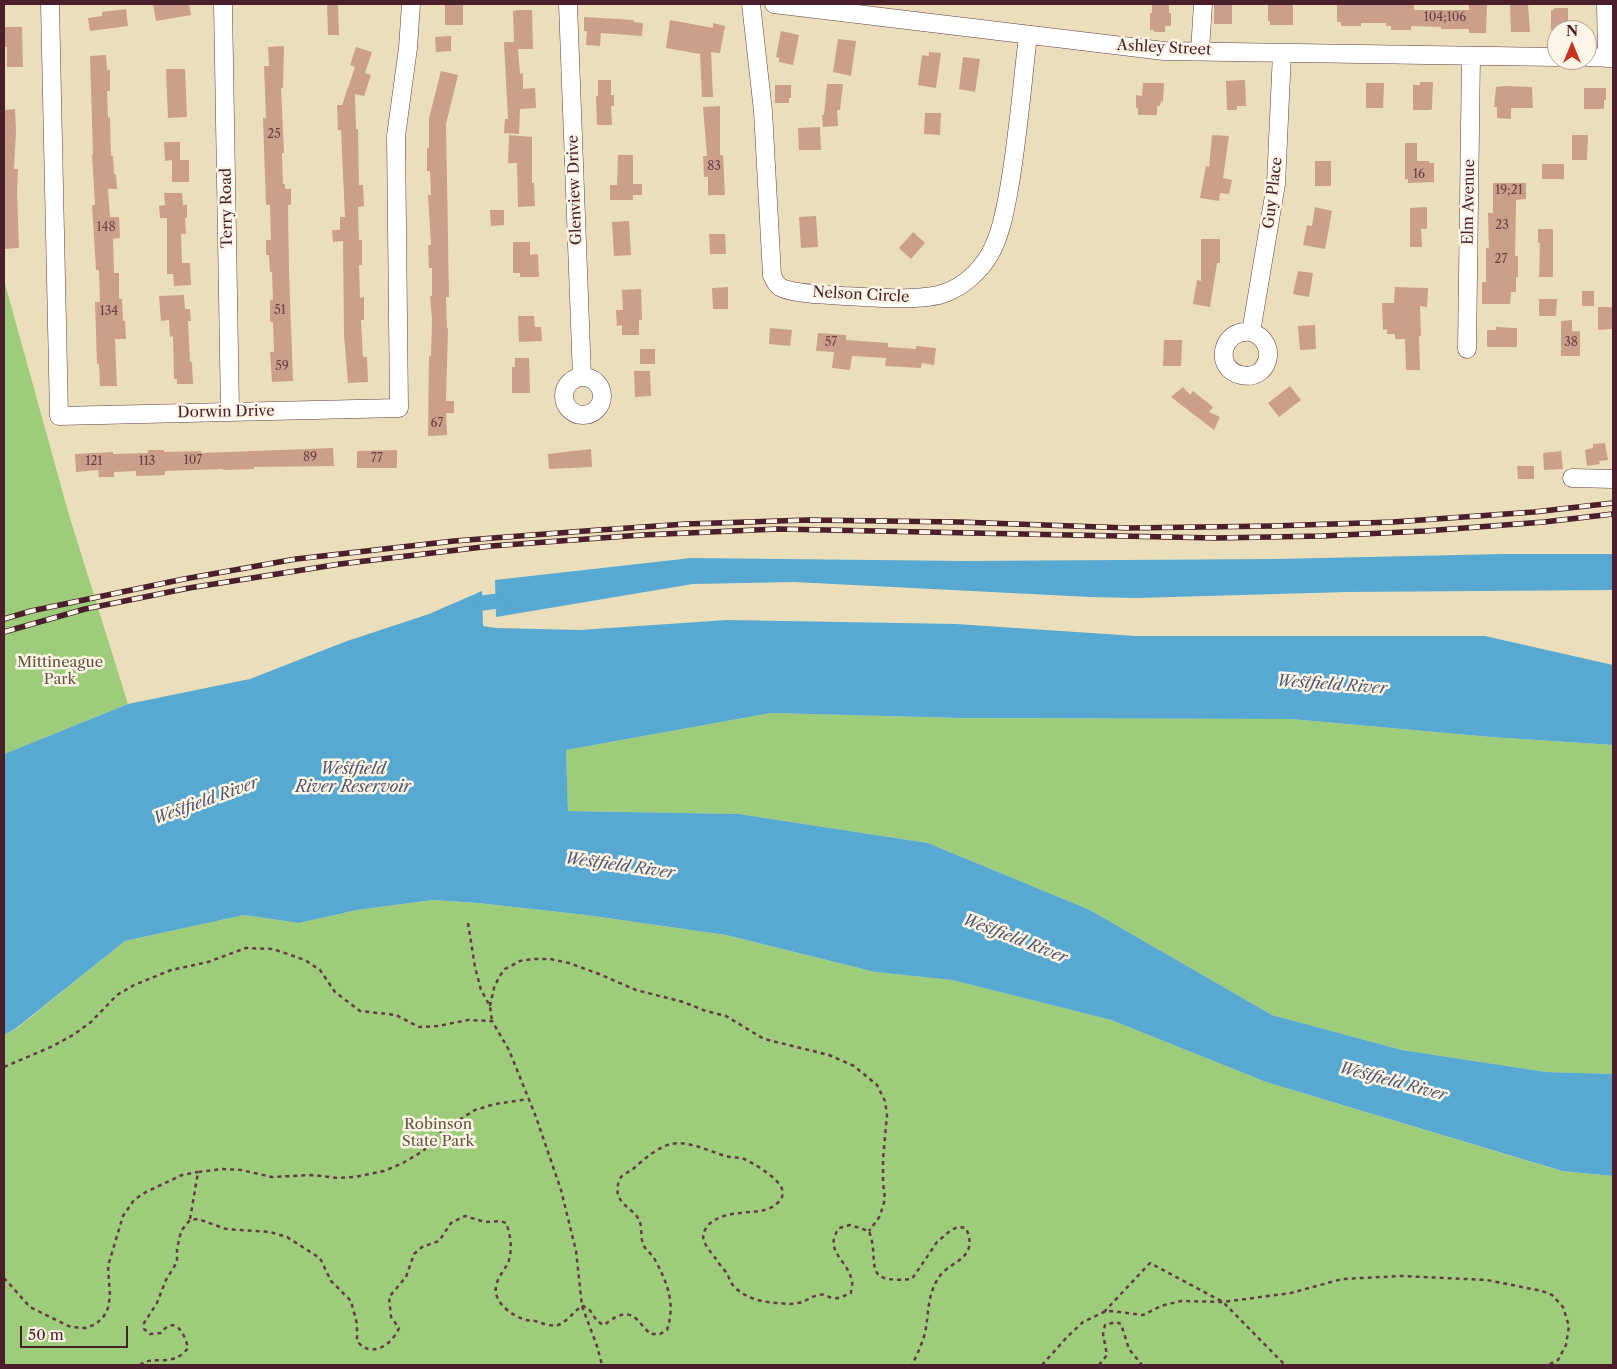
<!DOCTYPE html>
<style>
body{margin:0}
#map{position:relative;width:1617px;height:1369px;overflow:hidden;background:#eadfba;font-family:"Libre Caslon Text",serif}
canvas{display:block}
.frame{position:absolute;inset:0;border:5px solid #4a1f2b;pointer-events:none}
.north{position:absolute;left:1547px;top:20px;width:50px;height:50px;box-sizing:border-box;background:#fcf5e5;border:1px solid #b59f9b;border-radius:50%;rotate:0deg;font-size:14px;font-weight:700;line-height:20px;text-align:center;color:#4a1f2b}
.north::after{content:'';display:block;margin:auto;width:18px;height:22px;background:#c8321e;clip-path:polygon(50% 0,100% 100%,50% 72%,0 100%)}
.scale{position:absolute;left:20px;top:1326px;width:108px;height:22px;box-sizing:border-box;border:2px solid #4a1f2b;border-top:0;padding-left:6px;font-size:15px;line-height:18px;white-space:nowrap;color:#4a1f2b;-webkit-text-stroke:4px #fcf5e5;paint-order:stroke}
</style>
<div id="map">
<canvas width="1617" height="1369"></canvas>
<div class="frame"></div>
<div class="north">N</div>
<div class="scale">50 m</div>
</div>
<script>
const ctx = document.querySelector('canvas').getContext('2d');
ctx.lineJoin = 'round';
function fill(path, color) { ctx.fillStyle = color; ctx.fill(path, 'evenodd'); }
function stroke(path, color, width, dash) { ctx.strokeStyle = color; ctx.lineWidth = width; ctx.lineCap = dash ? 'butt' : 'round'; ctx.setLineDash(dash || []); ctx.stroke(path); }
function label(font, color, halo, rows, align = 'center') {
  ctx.font = font + ' "Libre Caslon Text",serif'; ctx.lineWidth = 5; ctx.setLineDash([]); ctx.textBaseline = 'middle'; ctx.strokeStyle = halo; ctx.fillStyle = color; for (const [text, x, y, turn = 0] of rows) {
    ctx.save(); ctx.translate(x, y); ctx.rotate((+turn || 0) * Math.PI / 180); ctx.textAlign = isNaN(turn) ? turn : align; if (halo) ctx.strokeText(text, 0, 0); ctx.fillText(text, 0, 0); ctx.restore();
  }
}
const green = new Path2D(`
 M 4,280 L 69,515 L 128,704 L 4,754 Z
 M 771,713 L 961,718 L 1291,719 L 1491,737 L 1613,745 L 1613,1074 L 1546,1072 L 1402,1050 L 1272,1015 L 1090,910 L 928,843 L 739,814 L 568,811 L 566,750 Z
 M 433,900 L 478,903 L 586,915 L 726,935 L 875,972 L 952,980 L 1111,1020 L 1266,1082 L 1561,1171 L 1613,1176 L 1613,1365 L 4,1365 L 4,1035 L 16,1029 L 125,941 L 244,915 L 299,923 L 357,910 Z`);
const water = new Path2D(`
 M 1504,554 L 1613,554 L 1613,590 L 1347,592 L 1136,598 L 1090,597 L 794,582 L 693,584 L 496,617 L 495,580 L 691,558 L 965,561 L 1276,559 Z
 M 482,591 L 483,626 L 496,628 L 580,630 L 727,620 L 956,624 L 1136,636 L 1485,636 L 1613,665 L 1613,745 L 1491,737 L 1291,719 L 961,718 L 771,713 L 566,750 L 568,811 L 739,814 L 928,843 L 1090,910 L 1272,1015 L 1402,1050 L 1546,1072 L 1613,1074 L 1613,1176 L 1562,1171 L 1266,1082 L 1111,1020 L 952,980 L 875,972 L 726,935 L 586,915 L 478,903 L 433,900 L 357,910 L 299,923 L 244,915 L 125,941 L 15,1029 L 4,1035 L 4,754 L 128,704 L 250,679 L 347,641 L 429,614 Z`);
const canal = new Path2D(`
 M 482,603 L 515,599`);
const building = new Path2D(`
 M 153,4 L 189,4 L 191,15 L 156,21 Z
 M 327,4 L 338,4 L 339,35 L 328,35 Z
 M 445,4 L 463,4 L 463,25 L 445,25 Z
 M 1152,4 L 1169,4 L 1169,13 L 1171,13 L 1171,26 L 1165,26 L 1165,32 L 1154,32 L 1154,30 L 1150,30 L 1150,13 L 1152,13 Z
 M 1214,4 L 1232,4 L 1232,24 L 1214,24 Z
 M 1268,4 L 1293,4 L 1293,25 L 1270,25 L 1270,21 L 1268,21 Z
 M 1337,4 L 1414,4 L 1414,10 L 1469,10 L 1469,4 L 1487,4 L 1486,33 L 1469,33 L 1469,29 L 1441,29 L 1441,27 L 1411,26 L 1411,30 L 1391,30 L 1391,26 L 1386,26 L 1386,23 L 1361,23 L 1361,26 L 1341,26 L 1341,22 L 1337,22 Z
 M 1528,4 L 1530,32 L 1511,32 L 1510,5 Z
 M 1554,8 L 1568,8 L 1568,30 L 1551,30 L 1551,10 L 1554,10 Z
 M 126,9 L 128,26 L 90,31 L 88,18 L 102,16 L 102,12 Z
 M 519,10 L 532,10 L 533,49 L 518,49 L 520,74 L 523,73 L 523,89 L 535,88 L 536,108 L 520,109 L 519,134 L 504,133 L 505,119 L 508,119 L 504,42 L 514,42 L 513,11 Z
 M 584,17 L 634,20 L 634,22 L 643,23 L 642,36 L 601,33 L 600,46 L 586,45 L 587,31 L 584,31 Z
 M 670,20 L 713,28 L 713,23 L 725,26 L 720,53 L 711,52 L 713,97 L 702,97 L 700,54 L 666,48 Z
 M 4,27 L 22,27 L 23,67 L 7,67 L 7,47 L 4,47 Z
 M 781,31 L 799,35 L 793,65 L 779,62 L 779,58 L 776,57 Z
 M 451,36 L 451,51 L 436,52 L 435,37 Z
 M 838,39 L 856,41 L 851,76 L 833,72 Z
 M 284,46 L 283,88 L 281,88 L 284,153 L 282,153 L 283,184 L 285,184 L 285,189 L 291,189 L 291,205 L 288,205 L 289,272 L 293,381 L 272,382 L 270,352 L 274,352 L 273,322 L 270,322 L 270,300 L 273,300 L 272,272 L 270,272 L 269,255 L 266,255 L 266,240 L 271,240 L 270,205 L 266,205 L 263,118 L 266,118 L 264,66 L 269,66 L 268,47 Z
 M 356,47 L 372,52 L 365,73 L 371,75 L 364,96 L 355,94 L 356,129 L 358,129 L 359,185 L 363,185 L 364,206 L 358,207 L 359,240 L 362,240 L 362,265 L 359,265 L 360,298 L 364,297 L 364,320 L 361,320 L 363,357 L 367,357 L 368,382 L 348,383 L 344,335 L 343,241 L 333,242 L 332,230 L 340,230 L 340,217 L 345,217 L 341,130 L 338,130 L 337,105 L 342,105 L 355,67 L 350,65 Z
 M 929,52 L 941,53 L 936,88 L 918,85 L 922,55 L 929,56 Z
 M 106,55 L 107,70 L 110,70 L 110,91 L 107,91 L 108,118 L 110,117 L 111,156 L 113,156 L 114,174 L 116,174 L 117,189 L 108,189 L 110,217 L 119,217 L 120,238 L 113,239 L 114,273 L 119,273 L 119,299 L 122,299 L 123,321 L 125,321 L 126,339 L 115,339 L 117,386 L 100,386 L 99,364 L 97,364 L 95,302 L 100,302 L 99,270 L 96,270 L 92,205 L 95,205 L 92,155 L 93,155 L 90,56 Z
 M 963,57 L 980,59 L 975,92 L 959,89 Z
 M 166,69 L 185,69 L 187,117 L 168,118 Z
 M 441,71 L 458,75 L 446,124 L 449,297 L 446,297 L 447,328 L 448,328 L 446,401 L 454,401 L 454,413 L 446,413 L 447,435 L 428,436 L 429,356 L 431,356 L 432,319 L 430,296 L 432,296 L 432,268 L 429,268 L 428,245 L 431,245 L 428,195 L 431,195 L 430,171 L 427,171 L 427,148 L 429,148 L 429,118 Z
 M 598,80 L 611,80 L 611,95 L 614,95 L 614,106 L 611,106 L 612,125 L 597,125 L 596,96 L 598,96 Z
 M 1245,80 L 1246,106 L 1237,106 L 1237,110 L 1227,110 L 1226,81 Z
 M 1420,82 L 1433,82 L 1432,109 L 1430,110 L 1413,110 L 1413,85 L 1420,85 Z
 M 1143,83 L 1164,83 L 1163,102 L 1161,101 L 1160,106 L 1157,106 L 1157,115 L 1138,115 L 1138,108 L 1136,108 L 1136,95 L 1142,96 Z
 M 1366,83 L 1384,83 L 1383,108 L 1366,108 Z
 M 827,84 L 843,84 L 840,110 L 837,110 L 838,126 L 823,127 L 822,115 L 824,115 Z
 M 775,85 L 791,85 L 791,98 L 789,98 L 789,103 L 775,103 Z
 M 1506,86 L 1532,87 L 1533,108 L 1511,108 L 1511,119 L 1497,118 L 1497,107 L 1494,107 L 1496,87 Z
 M 1584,88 L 1606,88 L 1606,100 L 1604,100 L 1604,109 L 1584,109 Z
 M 720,106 L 720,155 L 723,155 L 725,195 L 708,195 L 708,177 L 704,177 L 703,156 L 707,156 L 703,107 Z
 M 15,109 L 16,131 L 14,169 L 18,169 L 17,192 L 19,248 L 4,249 L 4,110 Z
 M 925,113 L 941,113 L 940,135 L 924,134 Z
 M 820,127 L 821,150 L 799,150 L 798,128 Z
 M 509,135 L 532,137 L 532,183 L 534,183 L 535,206 L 518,207 L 517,163 L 508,163 Z
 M 1212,135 L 1229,136 L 1223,178 L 1232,180 L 1229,194 L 1220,193 L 1219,201 L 1200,198 L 1206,166 L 1209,167 Z
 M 1572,135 L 1588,135 L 1587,160 L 1572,160 Z
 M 164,142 L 180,142 L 180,160 L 189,160 L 189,182 L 172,182 L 172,160 L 165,161 Z
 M 1405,143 L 1417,143 L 1417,161 L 1429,161 L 1429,163 L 1434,163 L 1434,182 L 1408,183 L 1408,179 L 1405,179 Z
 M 618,155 L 633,155 L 633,184 L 642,184 L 642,195 L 633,195 L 633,200 L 610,200 L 610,185 L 617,185 Z
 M 1315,161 L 1331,161 L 1331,186 L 1315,186 Z
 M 1542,164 L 1564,164 L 1564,179 L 1542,179 Z
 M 1493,183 L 1526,183 L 1526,199 L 1516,200 L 1515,256 L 1518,256 L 1518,277 L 1516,277 L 1516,292 L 1511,292 L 1510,304 L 1482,304 L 1482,282 L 1486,282 L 1486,248 L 1489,248 L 1488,213 L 1493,213 Z
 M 164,193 L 182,193 L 183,205 L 187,205 L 187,218 L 185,218 L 186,234 L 181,234 L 182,263 L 190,263 L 191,285 L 174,286 L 173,274 L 167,274 L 167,218 L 160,218 L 159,206 L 165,205 Z
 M 1315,207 L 1332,211 L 1325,249 L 1303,245 L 1307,225 L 1312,226 Z
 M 1427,207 L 1427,229 L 1421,229 L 1422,247 L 1410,247 L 1410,208 Z
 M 490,210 L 504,210 L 504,225 L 491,226 Z
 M 816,216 L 818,247 L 801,248 L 799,217 Z
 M 629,221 L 631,255 L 614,256 L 612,222 Z
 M 1538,229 L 1553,229 L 1553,277 L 1539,277 L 1540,243 L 1538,243 Z
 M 913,232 L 925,243 L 911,259 L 899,248 Z
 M 709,234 L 725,234 L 726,254 L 710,254 Z
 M 1201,239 L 1220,239 L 1220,263 L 1217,263 L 1210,307 L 1193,304 L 1197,280 L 1201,281 Z
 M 513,242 L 530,242 L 530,255 L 538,254 L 539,277 L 520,277 L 520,273 L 513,273 Z
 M 1298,271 L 1313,273 L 1309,297 L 1293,294 Z
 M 728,287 L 728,309 L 713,309 L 712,288 Z
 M 1395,287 L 1428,288 L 1427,307 L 1420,306 L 1421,336 L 1419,336 L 1420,370 L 1406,370 L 1405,339 L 1395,339 L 1395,334 L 1387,334 L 1387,329 L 1383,330 L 1382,303 L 1394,303 Z
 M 641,289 L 642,320 L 639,320 L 639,335 L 622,335 L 622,325 L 617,326 L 616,310 L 623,310 L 622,290 Z
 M 1582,291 L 1594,291 L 1594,306 L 1582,306 Z
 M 184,295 L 185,309 L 190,309 L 191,321 L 188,321 L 190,362 L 192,362 L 193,384 L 177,384 L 177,379 L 174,379 L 173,336 L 170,337 L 169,320 L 161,321 L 159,296 Z
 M 1539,299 L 1557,299 L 1556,316 L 1539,316 Z
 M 1598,307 L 1613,307 L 1613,327 L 1612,327 L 1612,329 L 1598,330 Z
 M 518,316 L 534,316 L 535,327 L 541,327 L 542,341 L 519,342 Z
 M 1572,320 L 1572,331 L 1580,331 L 1580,356 L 1561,356 L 1561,321 Z
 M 1315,325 L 1316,349 L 1300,350 L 1298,326 Z
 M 1496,327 L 1517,328 L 1517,347 L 1487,347 L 1487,330 L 1496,330 Z
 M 770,328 L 792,330 L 790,346 L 769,344 Z
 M 818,333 L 846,335 L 846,340 L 888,343 L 888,347 L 916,349 L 916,346 L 936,348 L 934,365 L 922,363 L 921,368 L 885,366 L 886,358 L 852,356 L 850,370 L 832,368 L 834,352 L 816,351 Z
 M 1164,340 L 1182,340 L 1181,366 L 1163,366 Z
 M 640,349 L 655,349 L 655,364 L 640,364 Z
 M 515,358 L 529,358 L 530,393 L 512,393 L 512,367 L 515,367 Z
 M 634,371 L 650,371 L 651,396 L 635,397 Z
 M 1290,386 L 1301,400 L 1279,417 L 1268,403 Z
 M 1183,387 L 1190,395 L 1193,391 L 1213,407 L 1209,412 L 1220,417 L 1214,430 L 1171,397 Z
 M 1605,443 L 1608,460 L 1599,461 L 1600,464 L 1587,466 L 1585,450 L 1593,448 L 1593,444 Z
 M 333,448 L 334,466 L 254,467 L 254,469 L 223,470 L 223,469 L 165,471 L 165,475 L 136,476 L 136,471 L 114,472 L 114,477 L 99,477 L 98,470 L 76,472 L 75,454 L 113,452 L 113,454 L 148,453 L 148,450 L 164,450 L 164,452 L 201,451 L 201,453 Z
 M 591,449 L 592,467 L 549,469 L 548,454 Z
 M 397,450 L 397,468 L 357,468 L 357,451 Z
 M 1561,451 L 1563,469 L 1544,470 L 1543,453 Z
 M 1517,466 L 1534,466 L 1534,479 L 1518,479 Z`);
const path = new Path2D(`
 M 468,923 L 475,967 L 481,990 L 490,1006 L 492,1021
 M 490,1006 L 494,988 L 499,977 L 505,969 L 520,961 L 533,959 L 550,959 L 569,963 L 599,974 L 636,990 L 683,1002 L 706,1011 L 726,1016 L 764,1039 L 829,1055 L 854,1066 L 877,1085 L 885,1101 L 887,1115 L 883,1159 L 883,1183 L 885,1199 L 880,1216 L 869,1231
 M 4,1067 L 53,1046 L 73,1035 L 91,1022 L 117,995 L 134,985 L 171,970 L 208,962 L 246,948 L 273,949 L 305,960 L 320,970 L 335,992 L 360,1011 L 396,1015 L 419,1027 L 438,1026 L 468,1020 L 492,1021 L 509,1050 L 536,1117 L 561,1190 L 576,1251 L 582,1306 L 597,1346 L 602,1365
 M 190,1219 L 198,1172 L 223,1169 L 241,1170 L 272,1177 L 312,1175 L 338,1178 L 355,1177 L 384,1171 L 403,1163 L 423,1151 L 443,1130 L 475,1110 L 495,1104 L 529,1099
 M 4,1278 L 30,1307 L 58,1321 L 71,1327 L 86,1328 L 96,1324 L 104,1316 L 108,1308 L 110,1296 L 108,1266 L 123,1216 L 134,1200 L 146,1192 L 182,1175 L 198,1172
 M 582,1306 C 594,1308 591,1320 604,1325 C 612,1319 623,1310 634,1317 C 639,1320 645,1330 651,1334 L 660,1334 L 667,1330 C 676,1303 667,1282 654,1258 C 651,1253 645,1250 643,1244 C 640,1236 643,1226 638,1218 C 630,1206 612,1202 619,1181 C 621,1174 628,1173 633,1169 C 643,1160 658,1147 671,1144 C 691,1140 711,1153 730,1157 C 735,1158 740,1157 744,1159 C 754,1163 779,1179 782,1189 C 786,1201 771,1209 761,1211 C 743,1213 712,1212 704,1232 C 700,1241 711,1252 716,1259 C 719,1264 724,1269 727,1274 C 729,1277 730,1281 732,1284 C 742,1297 760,1302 776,1303 C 783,1303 791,1305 798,1303 C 806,1302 811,1296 819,1295 C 825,1293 827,1297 833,1298 C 840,1299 845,1295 851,1293 C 851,1289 853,1284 852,1281 C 847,1258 823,1252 839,1228 L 850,1225 L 869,1231 C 881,1263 859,1284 912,1279 L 937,1242 L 951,1230 L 958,1227 L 966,1228 C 980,1261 949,1259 937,1280 C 927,1298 929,1313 925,1333 C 922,1344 917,1355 912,1365
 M 1104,1312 L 1150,1263 L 1223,1302 L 1285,1365
 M 140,1365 C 153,1354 172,1369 188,1348 C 185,1334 175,1314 161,1333 L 150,1334 L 144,1329 L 144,1323 L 157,1303 L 166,1280 L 177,1262 L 177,1249 L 181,1231 L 190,1220 L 198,1219 L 226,1229 L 270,1232 L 287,1237 L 315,1255 L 320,1258 L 331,1281 L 351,1301 L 357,1324 L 357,1341 C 371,1359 392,1345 399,1328 L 391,1317 L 389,1297 L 406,1277 L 414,1254 L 422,1247 L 439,1241 L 451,1223 L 465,1216 L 485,1222 L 500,1221 L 506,1223 C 511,1235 513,1253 507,1265 C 502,1273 494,1283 496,1293 C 498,1305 513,1316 523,1319 C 527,1321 531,1320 535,1321 C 542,1323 550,1327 558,1325 C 567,1322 574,1311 582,1306
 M 1042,1365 L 1067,1337 L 1083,1322 L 1104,1312 L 1112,1311 L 1143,1315 L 1161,1306 L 1181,1301 L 1223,1302 L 1291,1293 L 1342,1279 L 1402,1276 L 1487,1280 L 1542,1291 L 1552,1295 L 1563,1307 L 1569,1326 L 1566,1345 L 1558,1360 L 1548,1365
 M 1099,1365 L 1107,1355 L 1103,1334 L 1105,1325 L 1116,1322 L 1121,1324 L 1129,1349 L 1142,1365`);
const minor = new Path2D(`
 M 50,4 L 59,416 L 399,408 L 396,136 L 408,48 L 411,4
 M 223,4 L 230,412
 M 568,4 L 582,377
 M 751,4 L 763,111 L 772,275 C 774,280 776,284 780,287 C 792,294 829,295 844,296 C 870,297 921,302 945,293 C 964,286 980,271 990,254 C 1001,234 1005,211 1009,189 C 1018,138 1022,86 1028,35
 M 774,4 L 1164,51 L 1557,57
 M 1606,4 L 1607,58
 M 1200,51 L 1203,4
 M 1587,57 L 1613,58
 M 1251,332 C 1280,342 1269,382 1241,375 C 1213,369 1221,328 1251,332 L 1276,184 L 1282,53
 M 1467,349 L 1471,56
 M564 396a19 19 0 1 1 38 0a19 19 0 1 1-38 0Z
 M 1572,478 L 1613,479`);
const rail = new Path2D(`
 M 4,619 L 31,611 L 184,579 L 296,559 L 454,541 L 585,531 L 686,524 L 808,520 L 959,522 L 1129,528 L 1273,526 L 1393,522 L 1534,512 L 1613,503
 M 4,632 L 85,609 L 189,588 L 340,564 L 491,546 L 642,535 L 778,529 L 1216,538 L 1322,536 L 1425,531 L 1544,522 L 1613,514`);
const numberNames = [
 ["104;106",1445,18],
 ["25",274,135],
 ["83",714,167],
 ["16",1419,175],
 ["19;21",1509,191],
 ["23",1502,226],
 ["148",106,228],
 ["27",1501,260],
 ["51",280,311],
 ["134",109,312],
 ["57",831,343],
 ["38",1571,343],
 ["59",282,367],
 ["67",437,424],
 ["89",310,458],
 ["77",377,459],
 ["107",193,461],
 ["121",94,462],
 ["113",147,462]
];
const streetNames = [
 ["Ashley Street",1164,48,3],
 ["Glenview Drive",575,190,-92],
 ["Guy Place",1273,193,-83],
 ["Elm Avenue",1469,202,-89],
 ["Terry Road",227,208,-91],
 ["Nelson Circle",861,295,3],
 ["Dorwin Drive",226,412,-1]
];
const parkNames = [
 ["Mittineague",60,663],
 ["Park",60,680],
 ["Robinson",438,1125],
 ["State Park",438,1142]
];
const waterNames = [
 ["Westfield River",1332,685,4],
 ["Westfield",353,769],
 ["River Reservoir",353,787],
 ["Westfield River",206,801,-20],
 ["Westfield River",620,866,8],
 ["Westfield River",1015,939,21],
 ["Westfield River",1393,1082,15]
];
fill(green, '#9dcd7b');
fill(water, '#57a9d2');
stroke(canal, '#57a9d2', 15);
fill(building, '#cc9f8b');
stroke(minor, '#623c40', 19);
stroke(path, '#623c40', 2.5, [4, 4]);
stroke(minor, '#fff', 18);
stroke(rail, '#4a1f2b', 5.5);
stroke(rail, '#fcf5e5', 4, [11]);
label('12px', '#6a3f43', null, numberNames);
label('15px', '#4a1f2b', '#fcf5e5', streetNames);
label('15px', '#635343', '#fcf5e5', parkNames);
label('italic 16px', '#4f566e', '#fcf5e5', waterNames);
</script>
